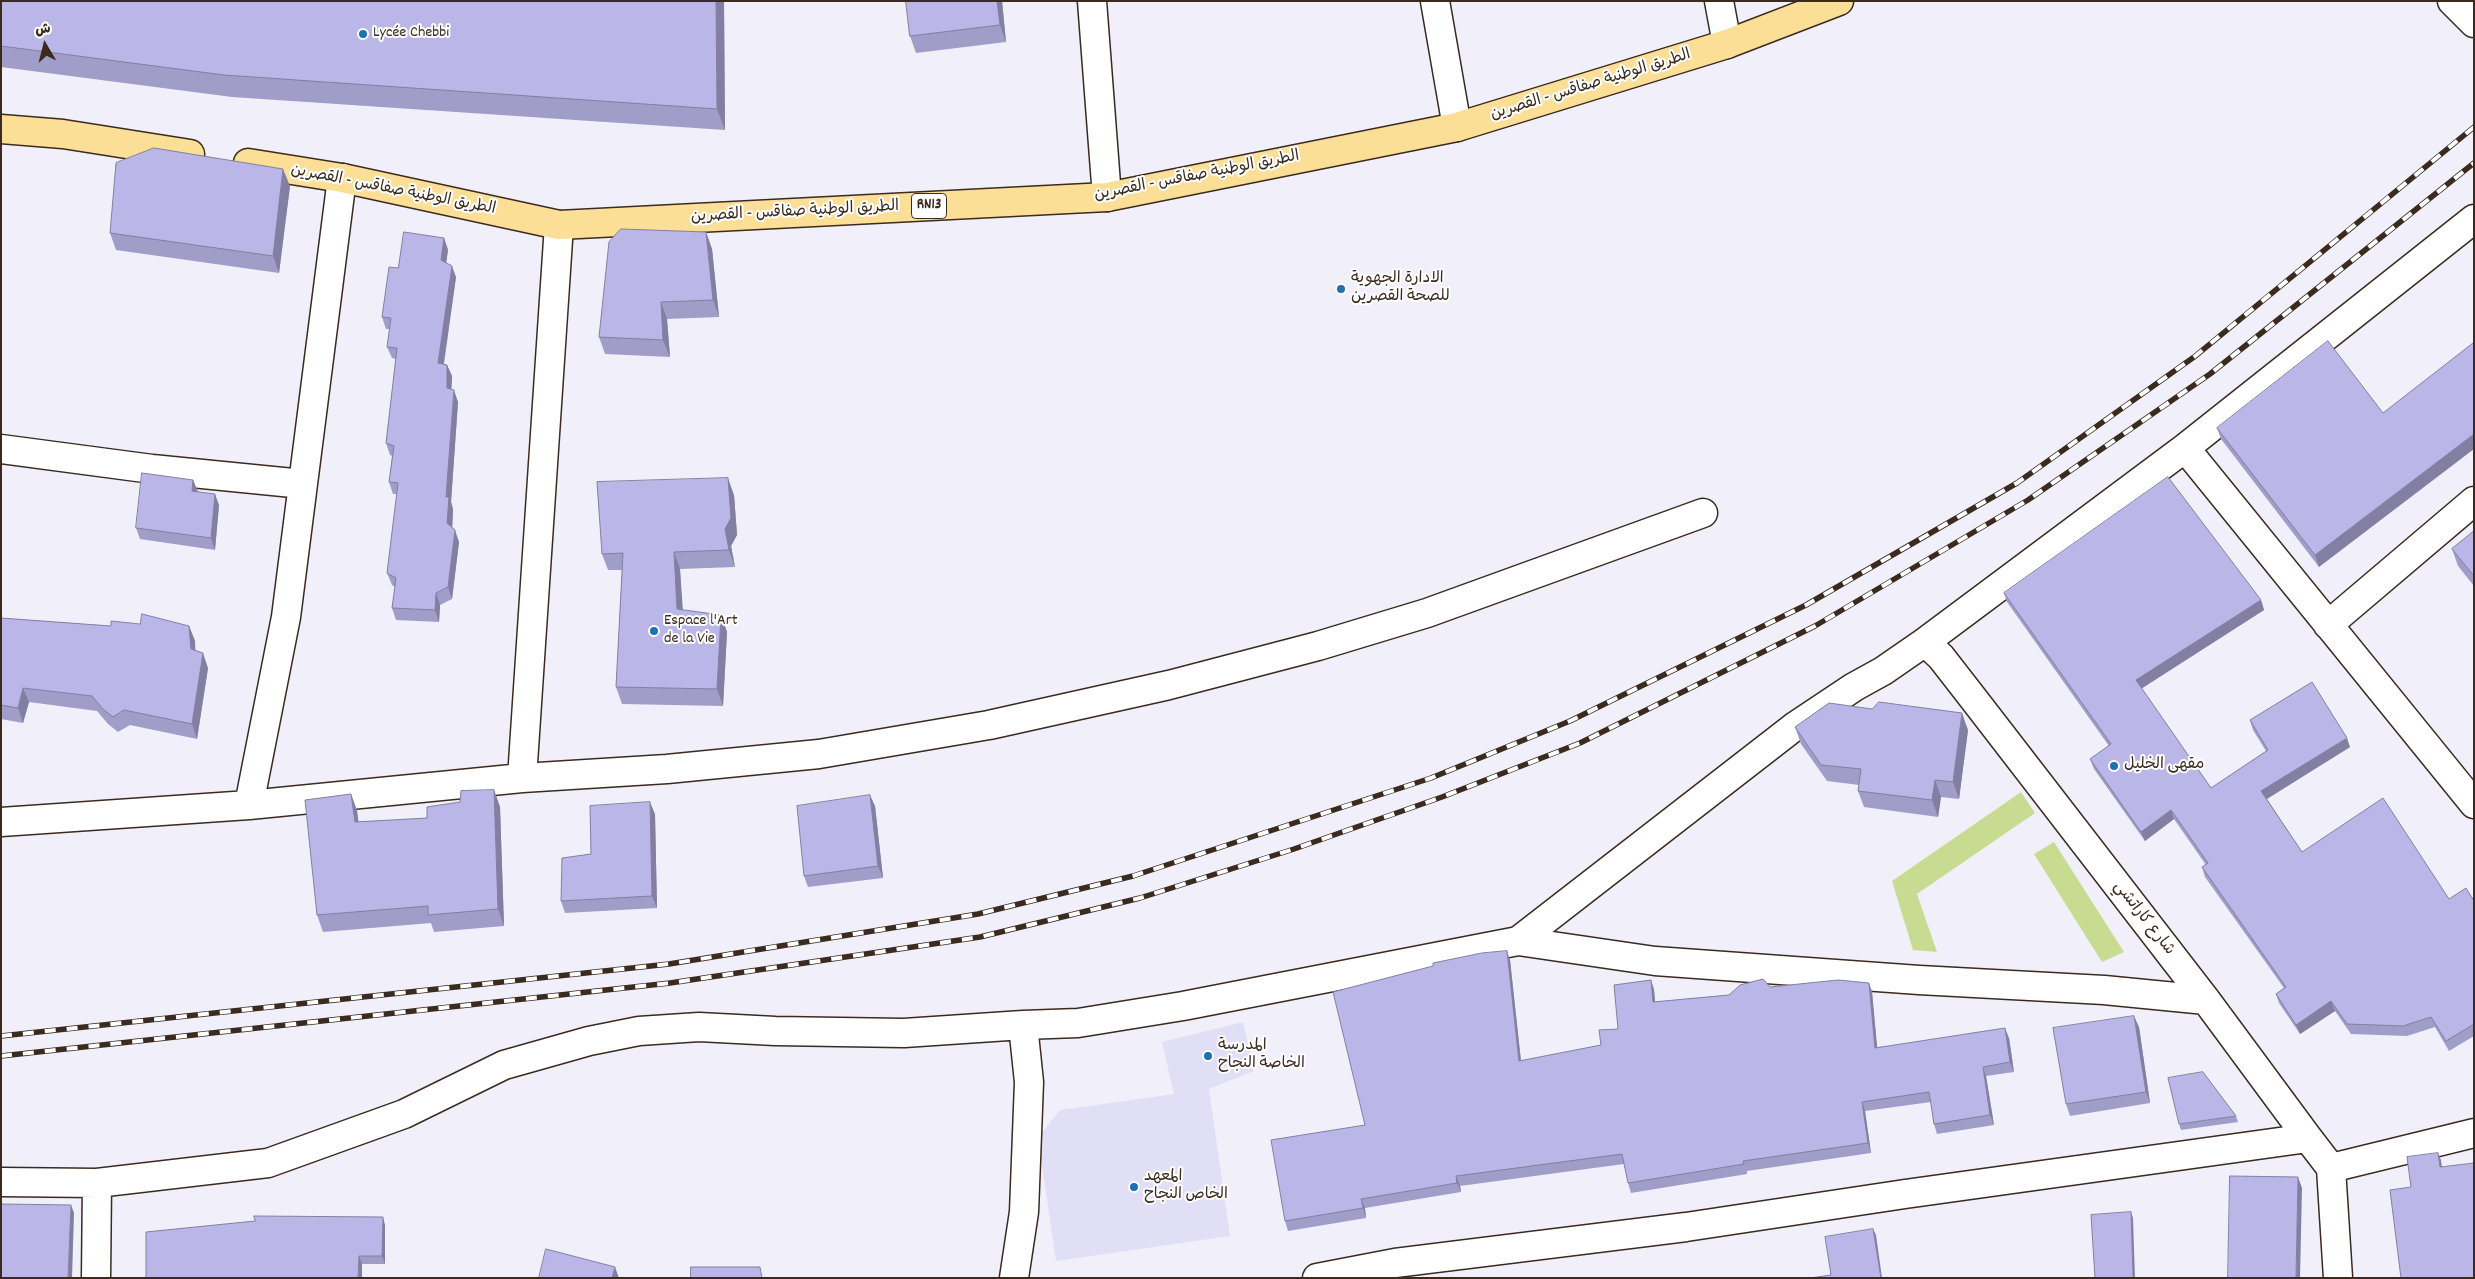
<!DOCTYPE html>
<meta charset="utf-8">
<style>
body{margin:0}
#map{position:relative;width:2475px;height:1279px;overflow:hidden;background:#f1f0fa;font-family:Dekko,"Playpen Sans Arabic",sans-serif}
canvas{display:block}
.frame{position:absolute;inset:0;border:2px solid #3b2a1e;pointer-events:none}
.north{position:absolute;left:20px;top:20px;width:50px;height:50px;-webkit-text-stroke:4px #fff;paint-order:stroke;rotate:352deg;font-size:14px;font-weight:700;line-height:20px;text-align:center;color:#3b2a1e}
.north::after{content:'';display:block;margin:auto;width:18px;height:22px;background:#3b2a1e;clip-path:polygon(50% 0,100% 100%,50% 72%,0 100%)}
</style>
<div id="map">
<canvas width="2475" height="1279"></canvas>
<div class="frame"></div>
<div class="north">ش</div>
</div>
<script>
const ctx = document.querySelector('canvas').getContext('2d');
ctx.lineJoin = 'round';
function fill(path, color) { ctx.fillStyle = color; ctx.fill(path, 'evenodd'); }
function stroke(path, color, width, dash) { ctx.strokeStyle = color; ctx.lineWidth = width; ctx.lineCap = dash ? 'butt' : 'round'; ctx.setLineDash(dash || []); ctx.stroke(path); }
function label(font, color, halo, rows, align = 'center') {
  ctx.font = font + ' Dekko,"Playpen Sans Arabic",sans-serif'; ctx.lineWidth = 4; ctx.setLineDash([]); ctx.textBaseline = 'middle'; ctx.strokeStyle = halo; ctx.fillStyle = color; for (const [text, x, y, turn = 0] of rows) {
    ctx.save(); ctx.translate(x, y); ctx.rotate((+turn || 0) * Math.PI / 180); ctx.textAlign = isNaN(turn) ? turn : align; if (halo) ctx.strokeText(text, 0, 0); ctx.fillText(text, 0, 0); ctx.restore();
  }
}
const built = new Path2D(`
 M 1243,1022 L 1254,1071 L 1209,1089 L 1230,1236 L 1056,1261 L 1038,1138 L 1060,1110 L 1174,1094 L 1162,1042 Z`);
const green = new Path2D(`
 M 2021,792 L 2035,813 L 1917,894 L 1937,952 L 1913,950 L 1892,881 Z
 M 2054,842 L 2124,952 L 2102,962 L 2034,854 Z`);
const minor = new Path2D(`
 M 1092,1 L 1107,197
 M 1435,1 L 1457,127
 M 1719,1 L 1727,44
 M 2185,448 L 2474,804
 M 1,449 L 152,469 L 303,484
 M 2328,625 L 2474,501
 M 1925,642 L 2185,448 L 2474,219
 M 522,778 L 559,225
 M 249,805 L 286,617 L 342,178
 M 1,822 L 249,805 L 522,778 L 667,769 L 819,754 L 989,725 L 1169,685 L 1318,646 L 1427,613 L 1703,513
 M 1518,941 L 1794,727 L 1854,687 L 1883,671 L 1925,642 L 1941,657 L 1976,702 L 2206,1000 L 2308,1138
 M 2331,1168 L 2338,1278
 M 1,1182 L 97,1183 L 268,1163 L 404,1114 L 504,1065 L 589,1041 L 639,1031 L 699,1027 L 775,1031 L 904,1033 L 1023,1025
 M 96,1278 L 97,1183
 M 1014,1278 L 1024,1212 L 1029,1082 L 1023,1025 L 1078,1023 L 1183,1006 L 1518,941 L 1655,961 L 1919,980 L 2104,990 L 2206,1000
 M 1317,1278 L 1395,1263 L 1686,1227 L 1905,1194 L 2308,1138 L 2331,1168 L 2474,1133`);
const tertiary = new Path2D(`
 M 2452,1 L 2474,23`);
const primary = new Path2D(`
 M 1,129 L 63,134 L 190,154
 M 248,163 L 342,178 L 559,225 L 1107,197 L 1457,127 L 1727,44 L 1839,1`);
const rail = new Path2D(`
 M 1,1036 L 669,964 L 978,914 L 1133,876 L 1431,778 L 1570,721 L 1806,605 L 2017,483 L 2194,357 L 2474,127
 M 1,1056 L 670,983 L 980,937 L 1140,898 L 1294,849 L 1442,797 L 1580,743 L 1815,626 L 2028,500 L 2210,374 L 2474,163`);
const wall = new Path2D(`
 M 1,1 L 724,1 L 725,130 L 232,97 L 1,67 Z
 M 906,1 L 1002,1 L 1006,42 L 916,53 L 910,36 Z
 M 290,186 L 279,273 L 116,250 L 110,233 Z
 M 706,232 L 712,249 L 719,317 L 667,319 L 670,357 L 605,354 L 599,337 Z
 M 444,238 L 448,250 L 446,263 L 456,277 L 444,364 L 447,365 L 452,376 L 451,389 L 458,402 L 451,502 L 453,509 L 452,527 L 459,542 L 452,599 L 440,605 L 439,622 L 396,620 L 392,608 L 395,587 L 392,585 L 387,573 L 397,494 L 393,494 L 389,482 L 392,456 L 390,455 L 386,443 L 396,359 L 392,358 L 387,347 L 390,329 L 386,329 L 382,317 L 398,268 Z
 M 2383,413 L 2319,567 L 2221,439 L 2217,428 Z
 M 193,480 L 198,492 L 219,505 L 215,550 L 140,539 L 136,528 Z
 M 734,495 L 737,535 L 731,546 L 735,567 L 680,569 L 682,610 L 721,615 L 727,632 L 723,706 L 622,704 L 616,687 L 622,570 L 608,570 L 602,554 Z
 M 2474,531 L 2474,586 L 2458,566 L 2452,549 Z
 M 2004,593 L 2261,600 L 2264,610 L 2141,689 L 2211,788 L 2266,751 L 2253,730 L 2250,720 L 2350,747 L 2267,799 L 2302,852 L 2449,899 L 2474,901 L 2474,1036 L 2449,1051 L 2435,1027 L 2407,1036 L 2351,1034 L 2335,1011 L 2300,1034 L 2279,1003 L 2276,994 L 2284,988 L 2205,877 L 2202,867 L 2206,865 L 2174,819 L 2145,841 L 2094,769 L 2090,759 L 2109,746 L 2007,602 Z
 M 1,618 L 111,626 L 189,626 L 195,641 L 195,650 L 208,668 L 197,739 L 130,725 L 118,732 L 108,724 L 97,711 L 29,702 L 23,723 L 1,719 Z
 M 1795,727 L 1968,730 L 1959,799 L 1941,797 L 1938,817 L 1864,807 L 1858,791 L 1859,785 L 1827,781 L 1801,744 Z
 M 494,790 L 500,807 L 504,926 L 434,932 L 431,923 L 323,932 L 317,915 L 351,794 L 357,811 L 358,822 L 427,818 L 460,802 Z
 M 875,806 L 883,878 L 808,887 L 804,876 Z
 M 655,814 L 657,908 L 565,913 L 561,901 L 591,854 Z
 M 1510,960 L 1521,1061 L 1601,1045 L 1618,1029 L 1651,980 L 1654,990 L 1655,1002 L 1729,995 L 1770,987 L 1869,983 L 1872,992 L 1877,1047 L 2009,1038 L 2014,1072 L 1986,1076 L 1994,1125 L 1937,1134 L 1934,1124 L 1931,1102 L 1865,1111 L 1871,1153 L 1747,1171 L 1747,1174 L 1631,1193 L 1628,1183 L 1624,1164 L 1460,1186 L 1461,1192 L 1365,1208 L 1366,1218 L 1288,1231 L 1285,1221 L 1365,1125 Z
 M 2139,1027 L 2150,1103 L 2070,1116 L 2066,1104 Z
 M 2236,1116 L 2238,1122 L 2181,1130 L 2179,1124 Z
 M 385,1225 L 385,1264 L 362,1264 L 146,1278 Z`);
const shadedWall = new Path2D(`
 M 716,1 L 724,1 L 725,130 L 717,109 Z
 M 997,1 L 1002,1 L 1006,42 L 1000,25 Z
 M 283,169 L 290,186 L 279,273 L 273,256 Z
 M 706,232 L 712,249 L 719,317 L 713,300 Z
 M 444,238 L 448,250 L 445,271 L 441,260 Z
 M 452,266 L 456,277 L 442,375 L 438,363 Z
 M 661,302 L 667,319 L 670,357 L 663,340 Z
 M 447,365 L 452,376 L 451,400 L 447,388 Z
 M 454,390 L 458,402 L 451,502 L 453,509 L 452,534 L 447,523 L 446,497 Z
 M 2474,434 L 2474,449 L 2319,567 L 2315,555 Z
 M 728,478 L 734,495 L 737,535 L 731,546 L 735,567 L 729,550 L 725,529 Z
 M 193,480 L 198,492 L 192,491 Z
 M 215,494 L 219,505 L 215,550 L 211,538 Z
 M 455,530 L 459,542 L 452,599 L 448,587 Z
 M 674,552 L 680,569 L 684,626 L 677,609 Z
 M 436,593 L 440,605 L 439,622 L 435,610 Z
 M 2261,600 L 2264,610 L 2139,690 L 2136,680 Z
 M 721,615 L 727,632 L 723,706 L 717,689 Z
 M 189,626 L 195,641 L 196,664 L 191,649 Z
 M 203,653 L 208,668 L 197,739 L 192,724 Z
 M 23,688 L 29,702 L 23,723 L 18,708 Z
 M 1962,713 L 1968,730 L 1959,799 L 1953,782 Z
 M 2347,738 L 2350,747 L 2265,800 L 2261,791 Z
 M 1935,780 L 1941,797 L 1938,817 L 1932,800 Z
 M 494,790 L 500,807 L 504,926 L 498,909 Z
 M 351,794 L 357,811 L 361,839 L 355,822 Z
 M 870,795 L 875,806 L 883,878 L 878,866 Z
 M 650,802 L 655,814 L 657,908 L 652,896 Z
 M 2171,810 L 2174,819 L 2145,841 L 2141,832 Z
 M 1507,951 L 1510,960 L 1522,1071 L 1519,1061 Z
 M 1651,980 L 1654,990 L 1656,1012 L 1653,1002 Z
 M 1869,983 L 1872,992 L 1878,1057 L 1875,1048 Z
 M 2331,1001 L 2335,1011 L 2300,1034 L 2296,1025 Z
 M 2134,1016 L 2139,1027 L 2150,1103 L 2146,1092 Z
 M 2005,1028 L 2009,1038 L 2014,1072 L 2010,1062 Z
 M 1983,1067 L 1986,1076 L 1994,1125 L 1990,1115 Z
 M 1862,1102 L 1865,1111 L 1871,1153 L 1868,1143 Z
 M 2438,1153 L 2441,1160 L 2443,1175 L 2440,1167 Z
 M 1456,1176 L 1460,1186 L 1461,1192 L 1457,1183 Z
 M 2298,1177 L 2302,1188 L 2300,1278 L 2296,1278 Z
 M 1361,1199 L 1365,1208 L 1366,1218 L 1363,1208 Z
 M 71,1205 L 74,1213 L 72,1278 L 68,1278 Z
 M 2131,1212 L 2133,1218 L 2135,1278 L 2133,1278 Z
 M 383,1217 L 385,1225 L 385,1264 L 382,1256 Z
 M 1873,1229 L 1876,1235 L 1882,1278 L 1881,1278 Z
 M 359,1256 L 362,1264 L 362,1278 L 358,1278 Z
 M 615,1267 L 619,1278 L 612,1278 Z`);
const building = new Path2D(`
 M 1,1 L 716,1 L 717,109 L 224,75 L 1,46 Z
 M 906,1 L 997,1 L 1000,25 L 910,36 Z
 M 154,148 L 283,169 L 273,256 L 110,233 L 116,163 Z
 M 621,229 L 706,232 L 713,300 L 661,302 L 663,340 L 599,337 L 609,242 Z
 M 404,232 L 444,238 L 441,260 L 452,266 L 438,363 L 447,365 L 447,388 L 454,390 L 446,497 L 449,497 L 447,523 L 455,530 L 448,587 L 436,593 L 435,610 L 392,608 L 396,578 L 387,573 L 398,483 L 389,482 L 394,446 L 386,443 L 397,348 L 387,347 L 391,318 L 382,317 L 389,267 L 398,268 Z
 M 2328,341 L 2383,413 L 2473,343 L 2474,343 L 2474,434 L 2315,555 L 2217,428 Z
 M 142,473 L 193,480 L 192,491 L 215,494 L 211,538 L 136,528 Z
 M 2168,477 L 2261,600 L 2136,680 L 2211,788 L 2268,750 L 2250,720 L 2312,682 L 2347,738 L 2261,791 L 2302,852 L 2383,798 L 2449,899 L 2466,888 L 2474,901 L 2474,1024 L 2446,1041 L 2431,1017 L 2403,1026 L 2347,1024 L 2331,1001 L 2296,1025 L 2276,994 L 2286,987 L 2202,867 L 2208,863 L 2171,810 L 2141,832 L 2090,759 L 2111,744 L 2004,593 Z
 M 728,478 L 731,518 L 725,529 L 729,550 L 674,552 L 677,609 L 721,615 L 717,689 L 616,687 L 623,553 L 602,554 L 597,482 Z
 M 2474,531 L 2474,576 L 2452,549 Z
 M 142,614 L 189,626 L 191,649 L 203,653 L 192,724 L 124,710 L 113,717 L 103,709 L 92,696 L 23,688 L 18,708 L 1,705 L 1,618 L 111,626 L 111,621 L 140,624 Z
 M 1879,702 L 1962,713 L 1953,782 L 1935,780 L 1932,800 L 1858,791 L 1861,769 L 1821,765 L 1795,727 L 1829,703 L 1872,709 Z
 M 494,790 L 498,909 L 428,915 L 428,906 L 317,915 L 305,800 L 351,794 L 355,822 L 427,818 L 427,807 L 460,802 L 461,791 Z
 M 870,795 L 878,866 L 804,876 L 797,806 Z
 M 650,802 L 652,896 L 561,901 L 562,858 L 591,854 L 590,806 Z
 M 1507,951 L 1519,1061 L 1601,1045 L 1599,1030 L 1618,1029 L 1614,985 L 1651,980 L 1653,1002 L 1729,995 L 1740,985 L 1763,979 L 1770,987 L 1838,980 L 1869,983 L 1875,1048 L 2005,1028 L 2010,1062 L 1983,1067 L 1990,1115 L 1934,1124 L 1929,1092 L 1862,1102 L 1868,1143 L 1743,1161 L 1744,1164 L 1628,1183 L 1622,1154 L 1456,1176 L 1457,1183 L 1361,1199 L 1363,1208 L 1285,1221 L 1271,1140 L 1365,1125 L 1333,992 L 1433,966 L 1433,963 L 1482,953 Z
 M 2134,1016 L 2146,1092 L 2066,1104 L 2053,1028 Z
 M 2203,1072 L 2236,1116 L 2179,1124 L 2168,1078 Z
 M 2438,1153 L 2440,1167 L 2474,1163 L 2474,1278 L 2401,1278 L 2390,1190 L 2411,1187 L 2407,1157 Z
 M 2230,1176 L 2298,1177 L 2296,1278 L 2228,1278 Z
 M 1,1204 L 71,1205 L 68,1278 L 1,1278 Z
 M 2131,1212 L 2133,1278 L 2095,1278 L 2091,1215 Z
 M 254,1216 L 383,1217 L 382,1256 L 359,1256 L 358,1278 L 146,1278 L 146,1232 L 255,1221 Z
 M 1873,1229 L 1881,1278 L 1810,1278 L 1831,1275 L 1825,1237 Z
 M 546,1249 L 615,1267 L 612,1278 L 539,1278 Z
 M 691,1267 L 760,1267 L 762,1278 L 691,1278 Z`);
const markers = [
 [363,34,5,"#1f6fb2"],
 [1341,289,5,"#1f6fb2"],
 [654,631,5,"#1f6fb2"],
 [2114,766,5,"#1f6fb2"],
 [1208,1056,5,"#1f6fb2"],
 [1134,1187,5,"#1f6fb2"]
];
const shields = [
 [929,206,35]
];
const shieldNames = [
 ["RN13",929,206]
];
const poiNames = [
 ["Lycée Chebbi",373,34],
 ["الادارة الجهوية",1351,280],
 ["للصحة القصرين",1351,298],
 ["Espace l'Art",664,622],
 ["de la Vie",664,640],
 ["مقهى الخليل",2124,766],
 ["المدرسة",1218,1047],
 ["الخاصة النجاح",1218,1065],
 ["المعهد",1144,1178],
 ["الخاص النجاح",1144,1196]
];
const streetNames = [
 ["الطريق الوطنية صفاقس - القصرين",1591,86,-17],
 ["الطريق الوطنية صفاقس - القصرين",1197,177,-11],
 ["الطريق الوطنية صفاقس - القصرين",393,191,11],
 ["الطريق الوطنية صفاقس - القصرين",795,213,-3],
 ["شارع كاراتشي",2143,919,52]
];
fill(built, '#e0dff5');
fill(green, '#c8dc91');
stroke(minor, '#3b2a1e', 31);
stroke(tertiary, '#3b2a1e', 31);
stroke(primary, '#3b2a1e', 31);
stroke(minor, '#fff', 28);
stroke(tertiary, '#fff', 28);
stroke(primary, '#fbdf96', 28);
stroke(rail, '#3b2a1e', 5.5);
stroke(rail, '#fff', 4, [11]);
fill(wall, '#a09dc8');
fill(shadedWall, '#827fa2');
fill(building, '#bab6e8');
stroke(building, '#827fa2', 1);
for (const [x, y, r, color] of markers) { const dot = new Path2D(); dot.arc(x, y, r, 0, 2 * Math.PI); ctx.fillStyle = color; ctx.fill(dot); stroke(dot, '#fff', 2); }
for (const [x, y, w] of shields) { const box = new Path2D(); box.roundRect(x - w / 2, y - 12.5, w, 25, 4); ctx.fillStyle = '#fff'; ctx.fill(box); stroke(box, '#3b2a1e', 1); }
label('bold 15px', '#3b2a1e', null, shieldNames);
label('16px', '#3b2a1e', '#fff', poiNames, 'left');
label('16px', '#3b2a1e', '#fff', streetNames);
</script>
